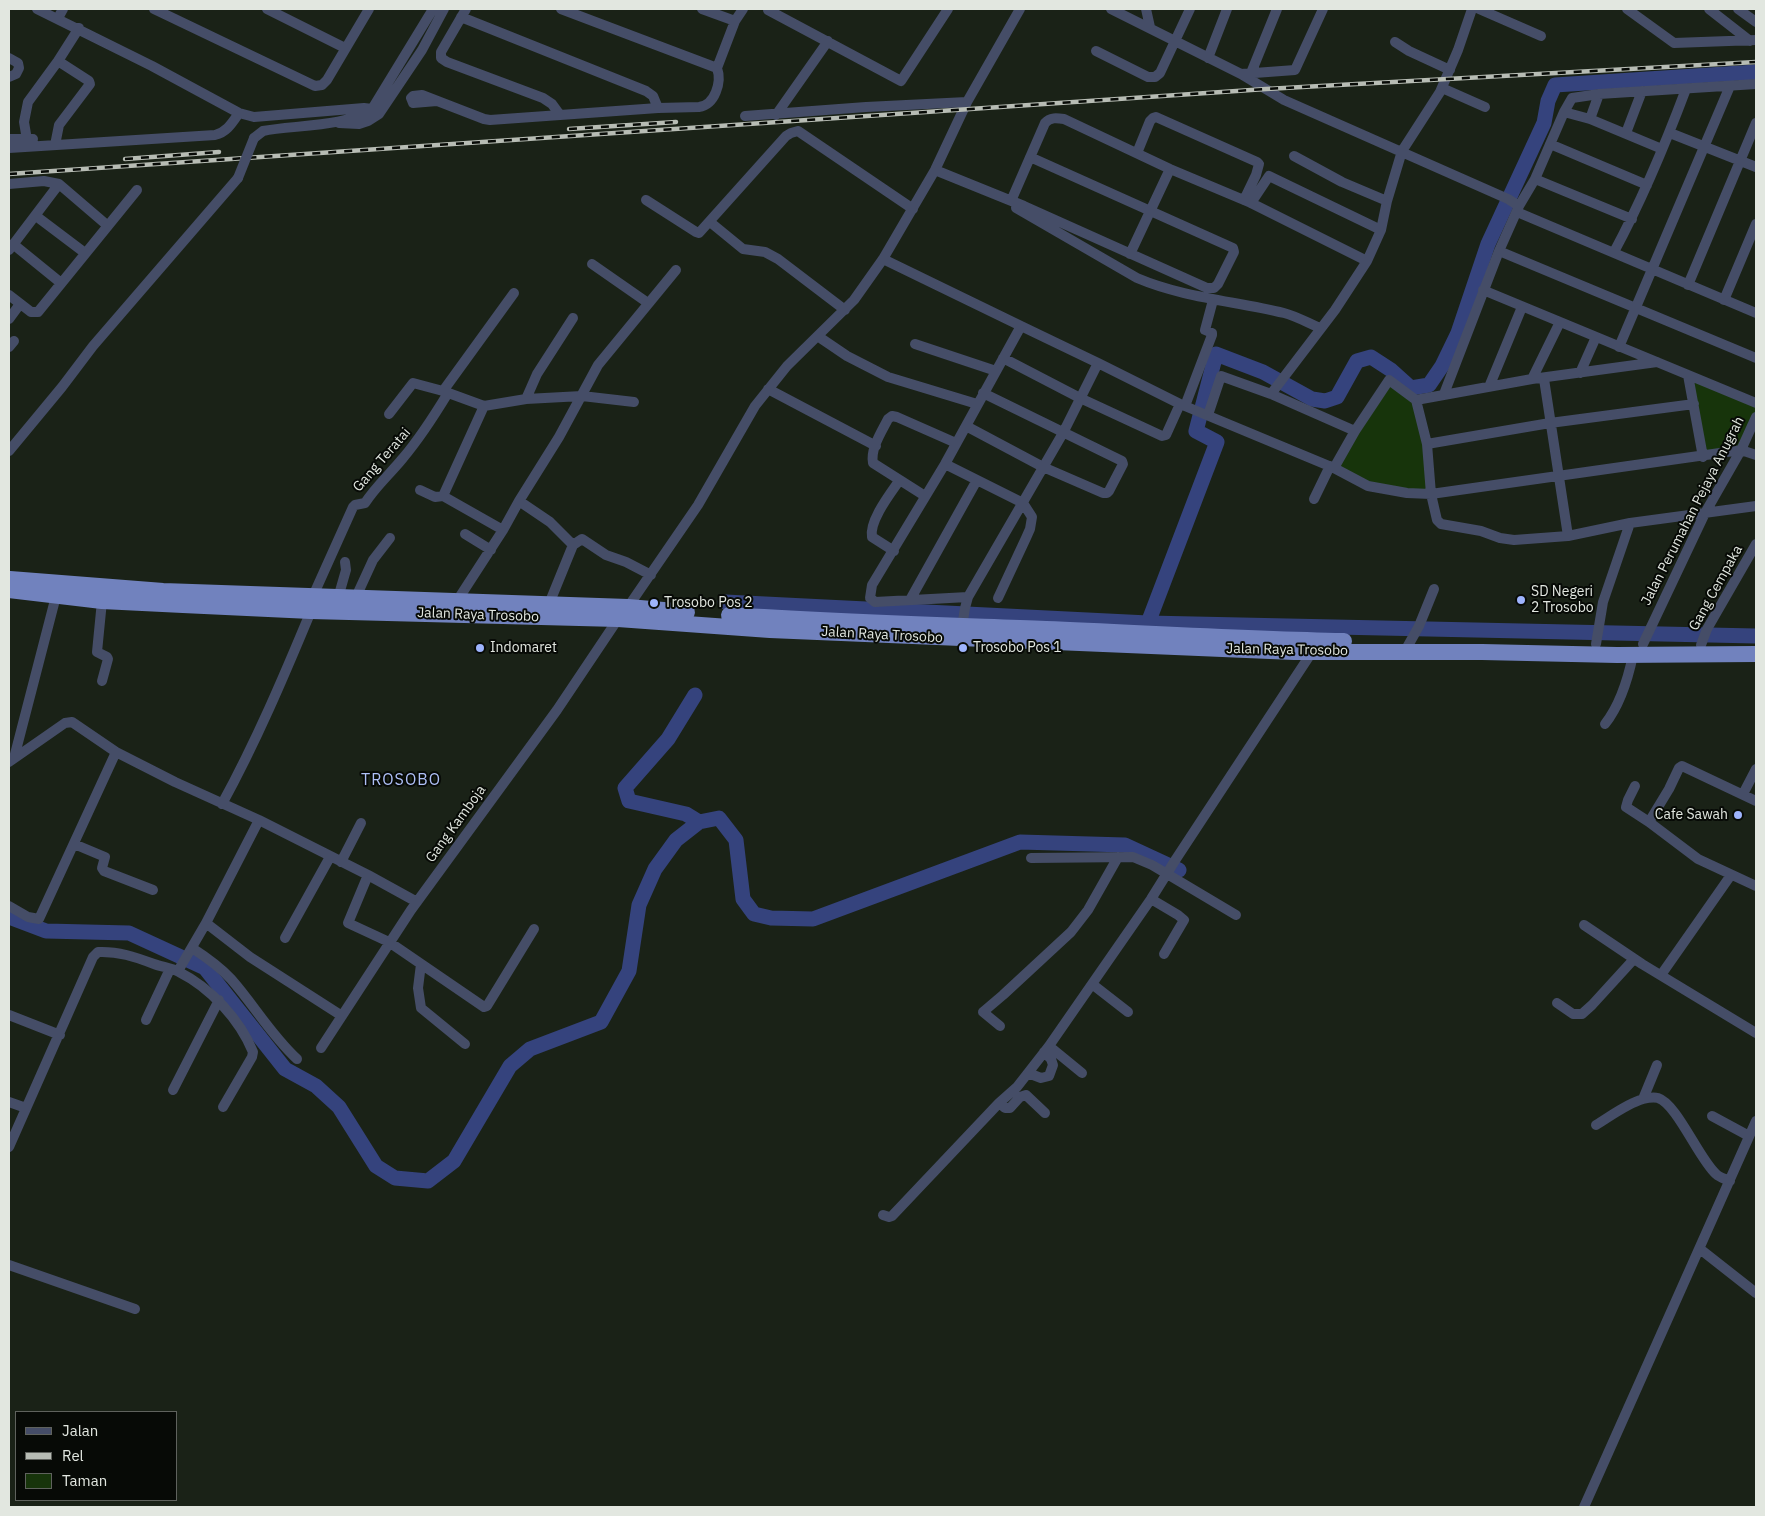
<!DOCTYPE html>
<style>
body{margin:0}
#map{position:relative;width:1765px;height:1516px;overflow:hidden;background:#1a2217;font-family:"IBM Plex Sans",sans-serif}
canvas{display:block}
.frame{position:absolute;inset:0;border:10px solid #e2e7e0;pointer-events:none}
.legend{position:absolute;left:15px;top:1411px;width:162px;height:90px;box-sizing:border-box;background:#070a06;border:1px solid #5f625d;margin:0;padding:6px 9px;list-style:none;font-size:15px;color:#e2e7e0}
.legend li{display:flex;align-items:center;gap:10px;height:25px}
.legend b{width:25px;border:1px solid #5f625d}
</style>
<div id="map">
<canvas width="1765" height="1516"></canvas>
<div class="frame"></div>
<ul class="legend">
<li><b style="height:6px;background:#454d67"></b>Jalan</li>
<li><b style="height:6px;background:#b7bcb4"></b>Rel</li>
<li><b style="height:14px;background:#17340b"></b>Taman</li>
</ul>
</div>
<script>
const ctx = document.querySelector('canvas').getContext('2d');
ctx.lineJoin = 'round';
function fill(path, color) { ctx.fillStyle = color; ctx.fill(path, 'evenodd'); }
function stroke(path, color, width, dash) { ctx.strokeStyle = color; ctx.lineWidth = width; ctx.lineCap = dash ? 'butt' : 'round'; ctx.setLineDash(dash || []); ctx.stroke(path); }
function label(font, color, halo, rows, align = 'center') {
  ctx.font = font + ' "IBM Plex Sans",sans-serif'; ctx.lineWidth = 4; ctx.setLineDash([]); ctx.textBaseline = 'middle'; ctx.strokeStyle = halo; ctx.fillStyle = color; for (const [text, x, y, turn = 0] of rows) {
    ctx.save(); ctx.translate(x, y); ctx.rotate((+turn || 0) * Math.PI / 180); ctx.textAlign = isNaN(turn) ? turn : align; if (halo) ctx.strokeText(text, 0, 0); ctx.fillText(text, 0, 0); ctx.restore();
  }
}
const green = new Path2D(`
 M 1688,375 L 1756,403 L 1756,417 L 1741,450 L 1703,457 Z
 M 1389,380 L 1415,401 L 1424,445 L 1429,493 L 1369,485 L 1336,468 Z`);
const river = new Path2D(`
 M 725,602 L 1148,623 L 1756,636
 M 1148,623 L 1217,442 L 1196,431 L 1216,354 L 1263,372 L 1312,399 L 1325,401 L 1337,397 L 1357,361 L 1371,357 L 1391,370 L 1411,388 L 1429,385 L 1442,366 L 1458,333 L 1488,244 L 1544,123 L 1548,101 L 1555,85 L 1756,72
 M 695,695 L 668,739 L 625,788 L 629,801 L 686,814 L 699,822
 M 9,917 L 46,931 L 129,933 L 205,968 L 285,1069 L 316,1086 L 339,1107 L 376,1166 L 395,1178 L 428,1181 L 454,1161 L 510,1066 L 530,1049 L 601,1022 L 629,971 L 639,905 L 655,869 L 676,840 L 699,822 L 719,818 L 736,840 L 743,899 L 754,914 L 771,918 L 813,919 L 1020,842 L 1125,845 L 1179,870`);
const minor = new Path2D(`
 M 37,9 L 152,66 L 239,113 L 254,117 L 364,108 L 372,109 L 379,114
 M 154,9 L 315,86 L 322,85 L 327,80 L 369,9
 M 267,9 L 345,48
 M 466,9 L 441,52 L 441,58 L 447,62 L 543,98 L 552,104 L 560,115
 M 702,9 L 735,21
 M 1111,9 L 1241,74 L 1295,70 L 1323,9
 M 1146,9 L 1150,27
 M 1479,9 L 1541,36
 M 1627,9 L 1674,43 L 1756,40
 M 1709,9 L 1750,41
 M 1738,9 L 1756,22
 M 768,10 L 901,81 L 948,9
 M 461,17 L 646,91 L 653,96 L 658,108
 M 58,18 L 63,9
 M 1395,42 L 1409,51 L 1450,70
 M 1096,51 L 1148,77 L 1155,77 L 1160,73 L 1190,9
 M 9,58 L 18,63 L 19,68 L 16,74 L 9,77
 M 1208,58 L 1227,9
 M 717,68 L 735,21 L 743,9
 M 1251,73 L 1277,9
 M 1241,74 L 1284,100 L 1508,199 L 1519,206
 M 1442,88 L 1485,107
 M 437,101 L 413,103 L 411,98 L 413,96 L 422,95 L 484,119 L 490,120 L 658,108 L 699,107 C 715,105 722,82 717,68 L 561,9
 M 1564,112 L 1590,119 L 1662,149
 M 776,115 L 828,41
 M 745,116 L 866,107 L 967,102
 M 1590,119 L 1599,94
 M 339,123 L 359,124 L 368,121 L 379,114 L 422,50 L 444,9
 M 1626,133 L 1642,91
 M 1670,133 L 1756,167
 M 254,138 L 263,131 C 293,125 347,127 372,109 L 433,9
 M 9,139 L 33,139
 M 1550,144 L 1647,185
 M 55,145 L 59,125 L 90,84 L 89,81 L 58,61
 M 28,146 L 24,122 L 28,102 L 58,61 L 79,28
 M 9,148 L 215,135 C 227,132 232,123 239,113
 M 1137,153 L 1150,121 L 1153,118 L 1156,117 L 1257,162 L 1259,164 L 1256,175 L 1244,200
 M 1294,156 L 1342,182 L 1387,201
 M 935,170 L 1024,206 L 1207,288 L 1214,288 L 1218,284 L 1234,252 L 1233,248 L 1030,157
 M 1535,179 L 1632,219
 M 9,184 L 44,181 L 59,184 L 108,226
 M 646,200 L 696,232 L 699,233 L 786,136 L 791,133 L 798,131 L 913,209
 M 1011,201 L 1045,123 C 1050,117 1057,118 1064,119 L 1170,169 L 1251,203 L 1367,261
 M 1251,203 L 1269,176 L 1381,230
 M 1016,208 L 1137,278 C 1184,298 1235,301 1284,313 C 1296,316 1308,323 1320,328
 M 1517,212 L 1756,313
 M 36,216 L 85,253
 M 710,222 L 743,249 L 765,252 L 778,259 L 845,310
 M 13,244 L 61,283
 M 9,250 L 59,184
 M 1499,251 L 1756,358
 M 1614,252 C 1642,200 1665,145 1686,89
 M 1130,254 L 1170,169
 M 883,259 L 1021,326
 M 592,264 L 648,303
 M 1688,285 L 1756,123
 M 1483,290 L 1756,403
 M 9,295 L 31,312 L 38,312 L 137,190
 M 1724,300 L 1756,224
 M 9,319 L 20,304
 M 819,337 L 847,356 L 888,377 L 977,404
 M 915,344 L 996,371
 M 9,347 L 14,341
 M 1619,347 L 1730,86
 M 1003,358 L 1080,398 L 1162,436 L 1166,435 L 1180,404
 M 1580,373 L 1596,337
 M 1688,375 L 1703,457
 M 1532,379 L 1560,322
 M 1544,379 L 1568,536
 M 1489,387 L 1522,307
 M 768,389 L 876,446
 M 1271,394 L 1335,310 L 1367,261 L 1381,230 L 1387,201 L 1402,151 L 1440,92 L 1458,50 L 1472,9
 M 1444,394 L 1499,251 L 1519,206 L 1535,179 L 1564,112 L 1572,98 L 1599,94 L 1756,84
 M 526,399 L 537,374 L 573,318
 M 1416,400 L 1532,379 L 1657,362
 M 484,406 L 526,399 L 582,396 L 634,402
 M 1185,406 L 1212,335 L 1212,333 L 1205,330 L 1213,300
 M 389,414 L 413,383 L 443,391
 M 1208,415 L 1221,376 L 1271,394 L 1355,431
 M 966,426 L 1043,467 L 1103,493 L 1107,493 L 1109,491 L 1123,464 L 1122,461 L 983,393
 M 1427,444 L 1550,423 L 1694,404
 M 9,451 L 62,387 L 93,346 L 238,178
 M 945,464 L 1023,503 L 1032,517 L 1030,529 L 1026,538 L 998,598
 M 1334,468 L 1355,431 L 1389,380 L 1416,400 L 1427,444 L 1431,494 L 1437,520 L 1441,524 L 1481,531 L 1500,538 L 1514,540 L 1568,536 L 1630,523 L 1756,506
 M 420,490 L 435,497 L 443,496
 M 925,496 L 873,463 C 870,449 882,431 888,419 L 892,416 L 897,417 L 956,443
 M 1314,499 L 1330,466
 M 519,501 L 550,522 L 573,545 L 549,604
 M 503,530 L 443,496 L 484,406 L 443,391 L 514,293
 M 465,534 L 491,550
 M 573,545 L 582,539 L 606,555 L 626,562 L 651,575
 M 894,551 L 872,537 C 869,521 890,494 899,481
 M 313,596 L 353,507 L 355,505 L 365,503 C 376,486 390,474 403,458 C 420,438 434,416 448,393
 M 356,597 L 373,560 L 390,538
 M 968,597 L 875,602 L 870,598 L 872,585 L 945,464 L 1021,326 L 1098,363
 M 338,598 L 346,570 L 345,562
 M 910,600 L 977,480
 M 457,601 L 503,530 L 519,501 L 559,437 L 598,365 L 676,270
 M 628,607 L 698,505 L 755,406 L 787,366 L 854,300 L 883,259 L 935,170 L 967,102 L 1020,9
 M 962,627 L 965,608 L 968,597 L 1063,433 L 1098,363 L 1180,404 L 1334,468 L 1368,486 L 1407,493 L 1431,494 L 1741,450 L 1756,455
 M 1596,644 L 1603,602 L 1630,523
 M 1643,644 L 1705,513 L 1741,450 L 1756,417
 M 1701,645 L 1707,629 L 1756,544
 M 1405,651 L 1419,626 L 1434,589
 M 102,681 L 108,659 L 107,657 L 97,652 L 102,601
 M 1605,724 C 1620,705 1628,679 1633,655
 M 14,758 L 56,596
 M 9,762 L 65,723 L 72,722 L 116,752 L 175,782 L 259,820 L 368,875 L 417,902
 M 1635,786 L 1628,800 L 1626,807 L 1649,822 L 1698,859 L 1756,886
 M 1743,794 L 1756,769
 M 222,804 C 256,742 284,676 311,611
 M 1649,822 L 1669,789 L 1679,768 L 1682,766 L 1756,801
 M 74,844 L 105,857 L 102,868 L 104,871 L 153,890
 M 1031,858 L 1133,857 L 1152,865 L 1236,915
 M 341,862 L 361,823
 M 368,875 L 348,923 L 389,942 L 484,1007 L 487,1006 L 534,929
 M 1151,899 L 1178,915 L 1184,920 L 1164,954
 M 9,906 L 28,917 L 39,919 L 116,752
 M 206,923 L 250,957 L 342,1016
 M 1584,925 L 1642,964 L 1756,1033
 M 285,938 L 330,857
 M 192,948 C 206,957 220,967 231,979 C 254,1005 271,1035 297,1059
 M 421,964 L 418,988 L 421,1008 L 465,1044
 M 178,971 L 206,923 L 259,820
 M 1661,975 L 1731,875
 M 1092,984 L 1128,1012
 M 1557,1003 L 1573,1014 L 1582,1014 L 1592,1005 L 1634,959
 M 9,1015 L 60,1035
 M 146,1020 L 170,969
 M 1000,1026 L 983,1012 L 1003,995 L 1071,932 L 1088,910 L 1118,857
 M 1049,1046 L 1082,1073
 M 321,1048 L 411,910 L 557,710 L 618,619
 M 1028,1073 L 1041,1078 L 1049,1076 L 1053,1065 L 1051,1059 L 1044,1052
 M 173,1090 L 219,1000
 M 1643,1099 L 1657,1065
 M 9,1102 L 26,1108
 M 999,1103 L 1005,1108 L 1010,1108 L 1020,1097 L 1026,1095 L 1045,1113
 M 1712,1116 L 1749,1136
 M 1596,1125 C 1611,1116 1626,1104 1643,1099 C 1647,1098 1654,1097 1658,1098 C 1677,1104 1699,1159 1716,1174 C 1720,1178 1726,1179 1730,1181
 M 9,1147 L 93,957 L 98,952 C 118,951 135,957 154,964 C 162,967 172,968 179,972 C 211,988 240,1020 253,1052 L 252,1057 L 223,1107
 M 883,1215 L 889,1217 L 892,1216 L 999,1103 L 1017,1087 L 1049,1046 L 1092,984 L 1151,899 L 1176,859 L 1312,652
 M 1700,1249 L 1756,1293
 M 9,1265 L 135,1309
 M 1584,1507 L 1756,1121`);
const trunk = new Path2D(`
 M 10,579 L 163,591 L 628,607 L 687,612
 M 9,590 L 102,601 L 183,605 L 311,611 L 618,619 L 770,630 L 1294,652 L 1482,652 L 1617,655 L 1756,654
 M 729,615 C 835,622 940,625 1046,629 C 1145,633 1245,639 1344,641`);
const rail = new Path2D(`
 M 569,129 L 676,122
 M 125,159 L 219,152
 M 9,174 L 1266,89 L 1756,62`);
const minorBridge = new Path2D(`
 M 238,178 L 254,138`);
const markers = [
 [1521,600,5,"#9eb4fd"],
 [654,603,5,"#9eb4fd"],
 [480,648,5,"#9eb4fd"],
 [963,648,5,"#9eb4fd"],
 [1738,815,5,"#9eb4fd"]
];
const streetNames = [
 ["Gang Teratai",382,460,-49],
 ["Jalan Perumahan Pejaya Anugrah",1693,511,-63],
 ["Gang Cempaka",1716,588,-61],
 ["Jalan Raya Trosobo",478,615,2],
 ["Jalan Raya Trosobo",882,635,3],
 ["Jalan Raya Trosobo",1287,650,1],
 ["Gang Kamboja",456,824,-54]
];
const poiNames = [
 ["SD Negeri",1531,592],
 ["2 Trosobo",1531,608],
 ["Trosobo Pos 2",664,603],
 ["Indomaret",490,648],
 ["Trosobo Pos 1",973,648],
 ["Cafe Sawah",1728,815,"right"]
];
const quarterNames = [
 ["TROSOBO",401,780]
];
fill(green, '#17340b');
stroke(river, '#35437d', 15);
stroke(minor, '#454d67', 10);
stroke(trunk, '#7182be', 16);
stroke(rail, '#b7bcb4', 4.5);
stroke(rail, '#070a06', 2.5, [8]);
stroke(minorBridge, '#454d67', 10);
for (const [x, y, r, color] of markers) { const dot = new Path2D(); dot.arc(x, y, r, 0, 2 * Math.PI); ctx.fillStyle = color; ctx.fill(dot); stroke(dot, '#070a06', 2); }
label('14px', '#e2e7e0', '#070a06', streetNames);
label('14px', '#e2e7e0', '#070a06', poiNames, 'left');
ctx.letterSpacing = '1px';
label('16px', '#aebff6', '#070a06', quarterNames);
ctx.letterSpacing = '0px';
</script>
